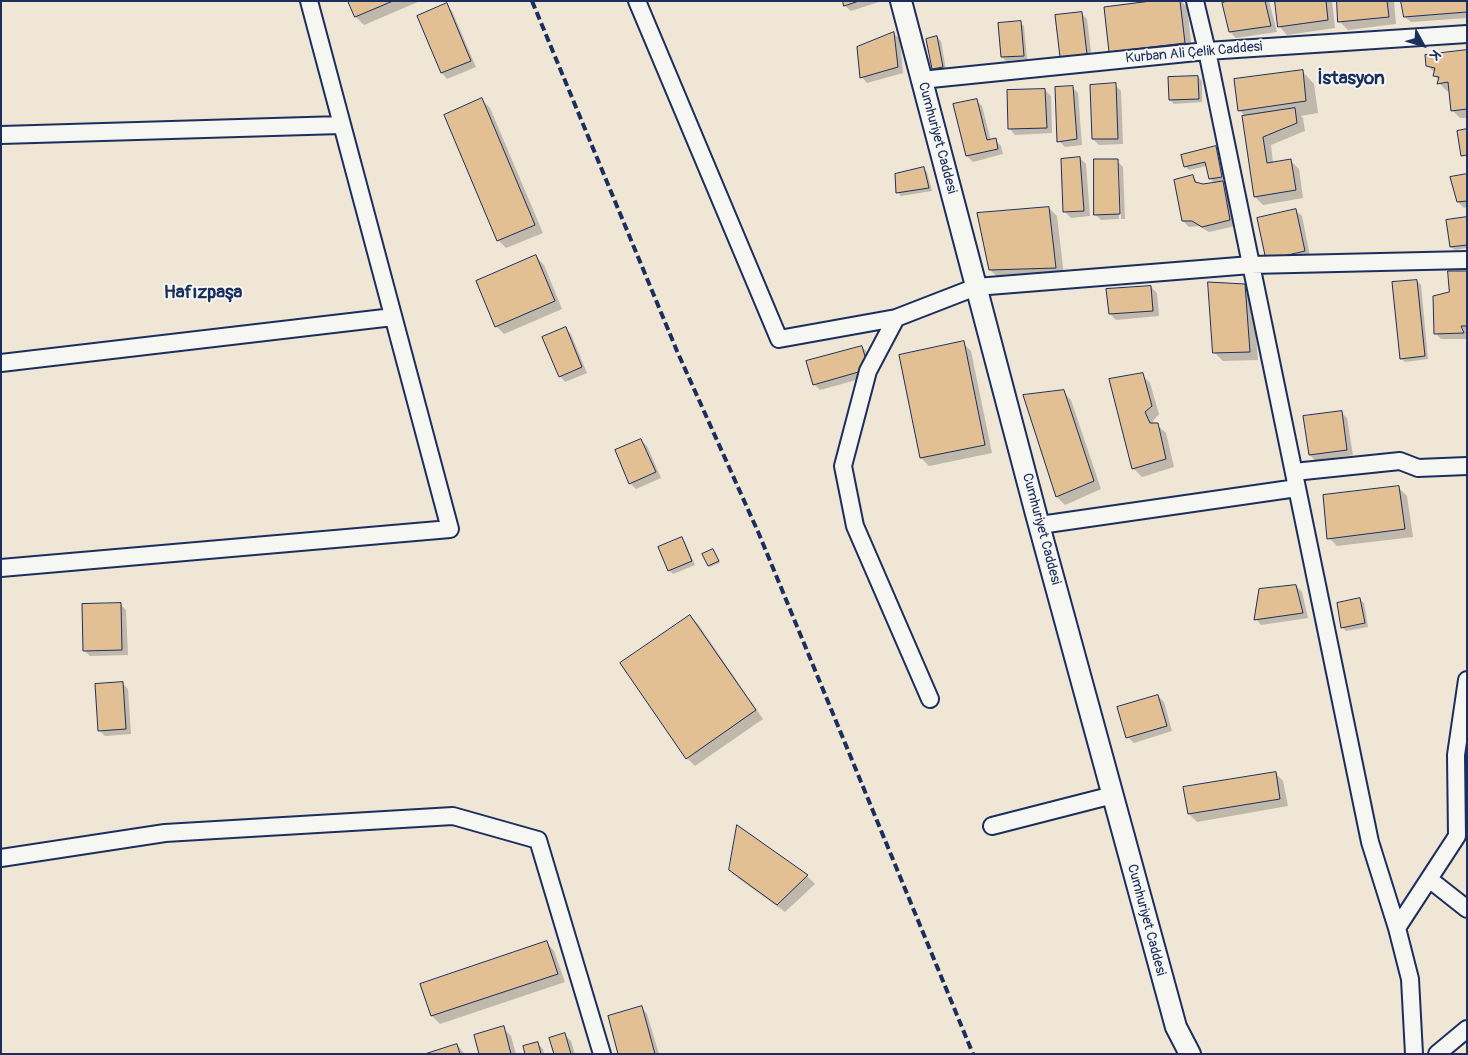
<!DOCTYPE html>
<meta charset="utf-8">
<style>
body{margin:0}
#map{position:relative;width:1468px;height:1055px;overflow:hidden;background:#f0e6d6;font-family:Pangolin,sans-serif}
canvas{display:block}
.frame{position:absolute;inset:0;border:2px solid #1b2f5e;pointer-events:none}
.north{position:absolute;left:1398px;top:20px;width:50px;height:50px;-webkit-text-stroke:4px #f6f6f2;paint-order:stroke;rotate:129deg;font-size:14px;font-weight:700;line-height:20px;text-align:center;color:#1b2f5e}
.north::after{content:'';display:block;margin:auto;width:18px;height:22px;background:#1b2f5e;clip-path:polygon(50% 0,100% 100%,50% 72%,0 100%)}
</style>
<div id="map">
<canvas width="1468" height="1055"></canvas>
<div class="frame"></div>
<div class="north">K</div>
</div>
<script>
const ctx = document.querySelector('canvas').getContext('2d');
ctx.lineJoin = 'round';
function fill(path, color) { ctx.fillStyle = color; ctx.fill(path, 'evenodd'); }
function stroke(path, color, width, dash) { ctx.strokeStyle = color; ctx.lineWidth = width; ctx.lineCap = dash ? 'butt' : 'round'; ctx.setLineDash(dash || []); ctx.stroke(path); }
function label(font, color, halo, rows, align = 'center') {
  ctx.font = font + ' Pangolin,sans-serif'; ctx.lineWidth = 4; ctx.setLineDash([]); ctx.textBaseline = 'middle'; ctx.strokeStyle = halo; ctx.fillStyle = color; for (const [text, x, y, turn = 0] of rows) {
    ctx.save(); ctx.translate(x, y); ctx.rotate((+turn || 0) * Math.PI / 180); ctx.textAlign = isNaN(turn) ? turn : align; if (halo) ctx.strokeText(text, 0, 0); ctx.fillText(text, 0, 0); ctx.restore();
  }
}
const shadow = new Path2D(`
 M 350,1 L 420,1 L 364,25 L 356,17 Z
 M 844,1 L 879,1 L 879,2 L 851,11 L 845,6 Z
 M 1150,1 L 1181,1 L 1187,7 L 1192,51 L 1118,60 L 1110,52 L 1105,8 Z
 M 1223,1 L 1269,1 L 1277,32 L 1236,38 L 1230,32 Z
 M 1276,1 L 1332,1 L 1335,28 L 1287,35 L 1279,26 Z
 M 1339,1 L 1394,1 L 1396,24 L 1348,30 L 1340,22 Z
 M 1467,1 L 1467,18 L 1411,22 L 1405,17 Z
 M 446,5 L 452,11 L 476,67 L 447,79 L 442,73 Z
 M 1081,13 L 1087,19 L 1092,60 L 1067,62 L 1061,56 Z
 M 1020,23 L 1024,26 L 1027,59 L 1006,61 L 1002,57 Z
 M 894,34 L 900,39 L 903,73 L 867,83 L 862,77 Z
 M 937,37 L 941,41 L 946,70 L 937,72 L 933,68 Z
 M 1467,51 L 1467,118 L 1460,118 L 1452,110 L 1450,91 L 1447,91 L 1439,83 L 1439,80 L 1434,75 L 1435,73 L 1427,65 Z
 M 1302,71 L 1314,84 L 1318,113 L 1301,116 L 1303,118 L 1305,131 L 1271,145 L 1273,163 L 1290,160 L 1299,169 L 1303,198 L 1263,205 L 1255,197 L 1246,117 L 1239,110 Z
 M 1198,77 L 1202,81 L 1202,102 L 1174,104 L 1170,100 Z
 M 1115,85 L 1121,91 L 1123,144 L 1099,145 L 1093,139 Z
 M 1072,87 L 1078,93 L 1082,145 L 1065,147 L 1059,141 Z
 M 1045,90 L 1051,96 L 1052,133 L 1015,135 L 1010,129 Z
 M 482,100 L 490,108 L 543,233 L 506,248 L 498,240 Z
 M 976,100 L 982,106 L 991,141 L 995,140 L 1001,146 L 1003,154 L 973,162 L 967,156 L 955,105 Z
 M 1215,147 L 1219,151 L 1225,181 L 1221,181 L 1229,189 L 1235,226 L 1209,232 L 1199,226 L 1189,227 L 1183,221 L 1193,176 L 1199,185 L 1215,184 L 1210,178 L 1207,166 L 1189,170 L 1185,166 Z
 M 1080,158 L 1086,164 L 1090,216 L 1071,218 L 1065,212 Z
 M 1117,161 L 1123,167 L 1125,219 L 1121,219 L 1119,165 L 1117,165 L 1119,219 L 1101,220 L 1095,214 Z
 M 923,168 L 927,172 L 932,191 L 901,196 L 898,192 Z
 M 1467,175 L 1467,207 L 1464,208 L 1458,202 Z
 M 1049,208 L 1057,216 L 1064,276 L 999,278 L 990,270 Z
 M 1296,211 L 1302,216 L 1310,256 L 1273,265 Z
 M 1467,219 L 1467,248 L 1455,250 L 1451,247 Z
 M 536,257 L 544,265 L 562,309 L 504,334 L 496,326 Z
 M 1467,272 L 1467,339 L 1441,339 L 1435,333 L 1450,293 Z
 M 1417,281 L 1421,285 L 1428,359 L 1405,362 L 1401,358 Z
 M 1245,285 L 1253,294 L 1258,360 L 1223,361 L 1215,353 Z
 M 1151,287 L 1157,293 L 1159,316 L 1116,320 L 1110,314 Z
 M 565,328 L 571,334 L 587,373 L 565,382 L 560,376 Z
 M 963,343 L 971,351 L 992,453 L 929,466 L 921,458 Z
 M 862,347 L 868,353 L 871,367 L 867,377 L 820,390 L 814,384 Z
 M 1142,375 L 1150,383 L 1159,414 L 1153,421 L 1154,424 L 1157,425 L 1166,433 L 1174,467 L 1142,477 L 1134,469 L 1110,380 Z
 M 1063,392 L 1071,400 L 1101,489 L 1065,505 L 1057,497 L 1024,396 Z
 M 1341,412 L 1347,418 L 1353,455 L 1316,461 L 1310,455 Z
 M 641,440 L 647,446 L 661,478 L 636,489 L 630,483 Z
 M 1399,488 L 1407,496 L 1413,537 L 1337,546 L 1329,538 Z
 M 682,538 L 685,542 L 695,565 L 673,574 L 669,570 Z
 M 713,550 L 720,563 L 710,567 L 709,566 Z
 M 1296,586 L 1302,592 L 1308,618 L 1261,625 L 1256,619 Z
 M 1360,600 L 1364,603 L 1368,627 L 1346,631 L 1342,627 Z
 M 120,604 L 126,610 L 128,655 L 90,656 L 84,650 Z
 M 690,616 L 698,624 L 763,719 L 695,766 L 687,758 Z
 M 122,683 L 128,689 L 131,734 L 105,736 L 99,730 Z
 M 1158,696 L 1164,702 L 1172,731 L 1134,743 L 1128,737 Z
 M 1275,773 L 1283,781 L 1288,806 L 1197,822 L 1189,814 Z
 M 738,827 L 807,876 L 815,884 L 785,912 L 738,878 L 730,870 Z
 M 546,942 L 554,951 L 565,982 L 440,1024 L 432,1016 L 422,985 Z
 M 642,1008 L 647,1014 L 659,1054 L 620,1054 Z
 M 503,1028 L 511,1036 L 516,1054 L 480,1054 Z
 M 565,1035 L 571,1041 L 575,1054 L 555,1054 Z
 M 537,1043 L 543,1049 L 544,1054 L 526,1054 Z
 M 457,1045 L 465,1054 L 430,1054 Z`);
const building = new Path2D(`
 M 348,1 L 393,1 L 355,17 Z
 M 843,1 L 859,1 L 844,6 Z
 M 1180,1 L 1185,43 L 1109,52 L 1104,7 L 1151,1 Z
 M 1227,1 L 1265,1 L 1271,26 L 1229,32 L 1222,3 Z
 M 1275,1 L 1326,1 L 1328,20 L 1278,27 Z
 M 1337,1 L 1387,1 L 1389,17 L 1338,22 Z
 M 1401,1 L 1467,1 L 1467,12 L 1404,17 Z
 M 447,3 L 471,61 L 441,73 L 417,16 Z
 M 1082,12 L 1087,54 L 1060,57 L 1055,15 Z
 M 1021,21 L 1024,56 L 1001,57 L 998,23 Z
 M 894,32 L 898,67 L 860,78 L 857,47 Z
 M 937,36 L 943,67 L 932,69 L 926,39 Z
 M 1467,50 L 1467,109 L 1451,111 L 1448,82 L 1437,84 L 1439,77 L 1433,76 L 1435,68 L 1426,66 L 1425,55 Z
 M 1303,70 L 1306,101 L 1238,111 L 1234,79 Z
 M 1198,76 L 1199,99 L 1169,100 L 1168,77 Z
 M 1116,83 L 1118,139 L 1092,139 L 1090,85 Z
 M 1073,86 L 1077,139 L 1057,142 L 1055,87 Z
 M 1045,89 L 1047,128 L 1008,129 L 1007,90 Z
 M 482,98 L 535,225 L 497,241 L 444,115 Z
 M 977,99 L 987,140 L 996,138 L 998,149 L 966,156 L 953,104 Z
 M 1295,108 L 1297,123 L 1263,137 L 1267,163 L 1291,159 L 1296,190 L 1254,197 L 1242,116 Z
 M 1467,129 L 1467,155 L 1461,156 L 1457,131 Z
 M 1216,146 L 1222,177 L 1209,179 L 1205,162 L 1184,167 L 1181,155 Z
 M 1080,157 L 1084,211 L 1063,212 L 1061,159 Z
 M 1094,159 L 1118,159 L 1120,214 L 1094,215 Z
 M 924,167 L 929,188 L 896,193 L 895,174 Z
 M 1467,174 L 1467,201 L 1457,202 L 1450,177 Z
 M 1193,175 L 1195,182 L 1203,184 L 1223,181 L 1230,220 L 1202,227 L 1192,221 L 1182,221 L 1174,180 Z
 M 1049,207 L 1056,268 L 989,270 L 977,213 Z
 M 1296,209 L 1305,251 L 1266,260 L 1257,218 Z
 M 1467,217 L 1467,245 L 1450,247 L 1446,220 Z
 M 536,255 L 555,301 L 495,327 L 476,281 Z
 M 1448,271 L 1467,271 L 1467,326 L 1461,326 L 1464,333 L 1434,334 L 1433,296 L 1449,292 Z
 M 1417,280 L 1425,356 L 1400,359 L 1392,282 Z
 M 1208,282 L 1245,284 L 1250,352 L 1213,353 Z
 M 1151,286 L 1153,311 L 1109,314 L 1106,289 Z
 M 566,327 L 582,367 L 559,377 L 542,337 Z
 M 964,341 L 985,445 L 920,458 L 899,355 Z
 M 862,346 L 866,360 L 862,371 L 813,385 L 806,361 Z
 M 1143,373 L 1152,406 L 1145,412 L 1150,423 L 1158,423 L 1166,459 L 1132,469 L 1109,379 Z
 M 1064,390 L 1094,481 L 1056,497 L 1023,395 Z
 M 1342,411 L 1347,450 L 1309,455 L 1303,416 Z
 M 641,439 L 656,472 L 629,484 L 615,450 Z
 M 1399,486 L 1405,529 L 1327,539 L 1323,495 Z
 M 682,537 L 692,561 L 668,571 L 658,547 Z
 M 713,549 L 719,561 L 708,566 L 702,554 Z
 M 1296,585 L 1303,613 L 1254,620 L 1259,589 Z
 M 1360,598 L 1365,623 L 1341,628 L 1337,603 Z
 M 121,603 L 122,650 L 83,651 L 82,604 Z
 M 690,615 L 756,710 L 686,759 L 620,663 Z
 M 123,682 L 126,729 L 98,731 L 95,684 Z
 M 1158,695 L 1167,726 L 1126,738 L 1117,707 Z
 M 1276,772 L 1280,799 L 1188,814 L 1183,787 Z
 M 737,825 L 808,875 L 777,905 L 729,870 Z
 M 547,941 L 558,974 L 431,1016 L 420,984 Z
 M 642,1006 L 655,1054 L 618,1054 L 608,1016 Z
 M 504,1026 L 511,1054 L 479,1054 L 474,1035 Z
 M 565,1033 L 571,1054 L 554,1054 L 549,1038 Z
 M 538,1042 L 541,1054 L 525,1054 L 523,1046 Z
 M 457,1044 L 460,1054 L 425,1054 Z`);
const minor = new Path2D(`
 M 637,1 L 779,339 L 896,318 L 976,287 L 1251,265 L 1467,260
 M 1195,1 L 1207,51 L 1370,842 L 1397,928 L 1410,979 L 1414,1054
 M 921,80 L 1207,51 L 1467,34
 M 1,135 L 341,125
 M 896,318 L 868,371 L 843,466 L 855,526 L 930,699
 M 1,363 L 393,317
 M 1294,472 L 1400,461 L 1418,468 L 1467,466
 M 1040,525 L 1297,488
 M 1,568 L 450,529 L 309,1
 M 992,826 L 1113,795
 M 1,858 L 165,833 L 453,816 L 538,840 L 602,1054
 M 1429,879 L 1467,909
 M 1397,928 L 1457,836 L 1456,755 L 1467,680
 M 1437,1054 L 1467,1029`);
const major = new Path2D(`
 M 901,1 L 1036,514 L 1176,1027 L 1190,1054`);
const rail = new Path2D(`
 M 532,1 L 677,351 L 759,534 L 973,1054`);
const streetNames = [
 ["Kurban Ali Çelik Caddesi",1194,53,-5],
 ["Cumhuriyet Caddesi",937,138,75],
 ["Cumhuriyet Caddesi",1041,529,75],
 ["Cumhuriyet Caddesi",1146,920,75]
];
const districtNames = [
 ["İstasyon",1351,79],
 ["Hafızpaşa",203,293]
];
fill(shadow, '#0003');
fill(building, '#e2c094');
stroke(building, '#1b2f5e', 1);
stroke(minor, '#1b2f5e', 20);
stroke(major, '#1b2f5e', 24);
stroke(minor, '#f6f6f2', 16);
stroke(major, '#f6f6f2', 20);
stroke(rail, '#1b2f5e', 4, [8, 4]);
label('14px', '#1b2f5e', '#f6f6f2', streetNames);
label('bold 19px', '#1b2f5e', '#f6f6f2', districtNames);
</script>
